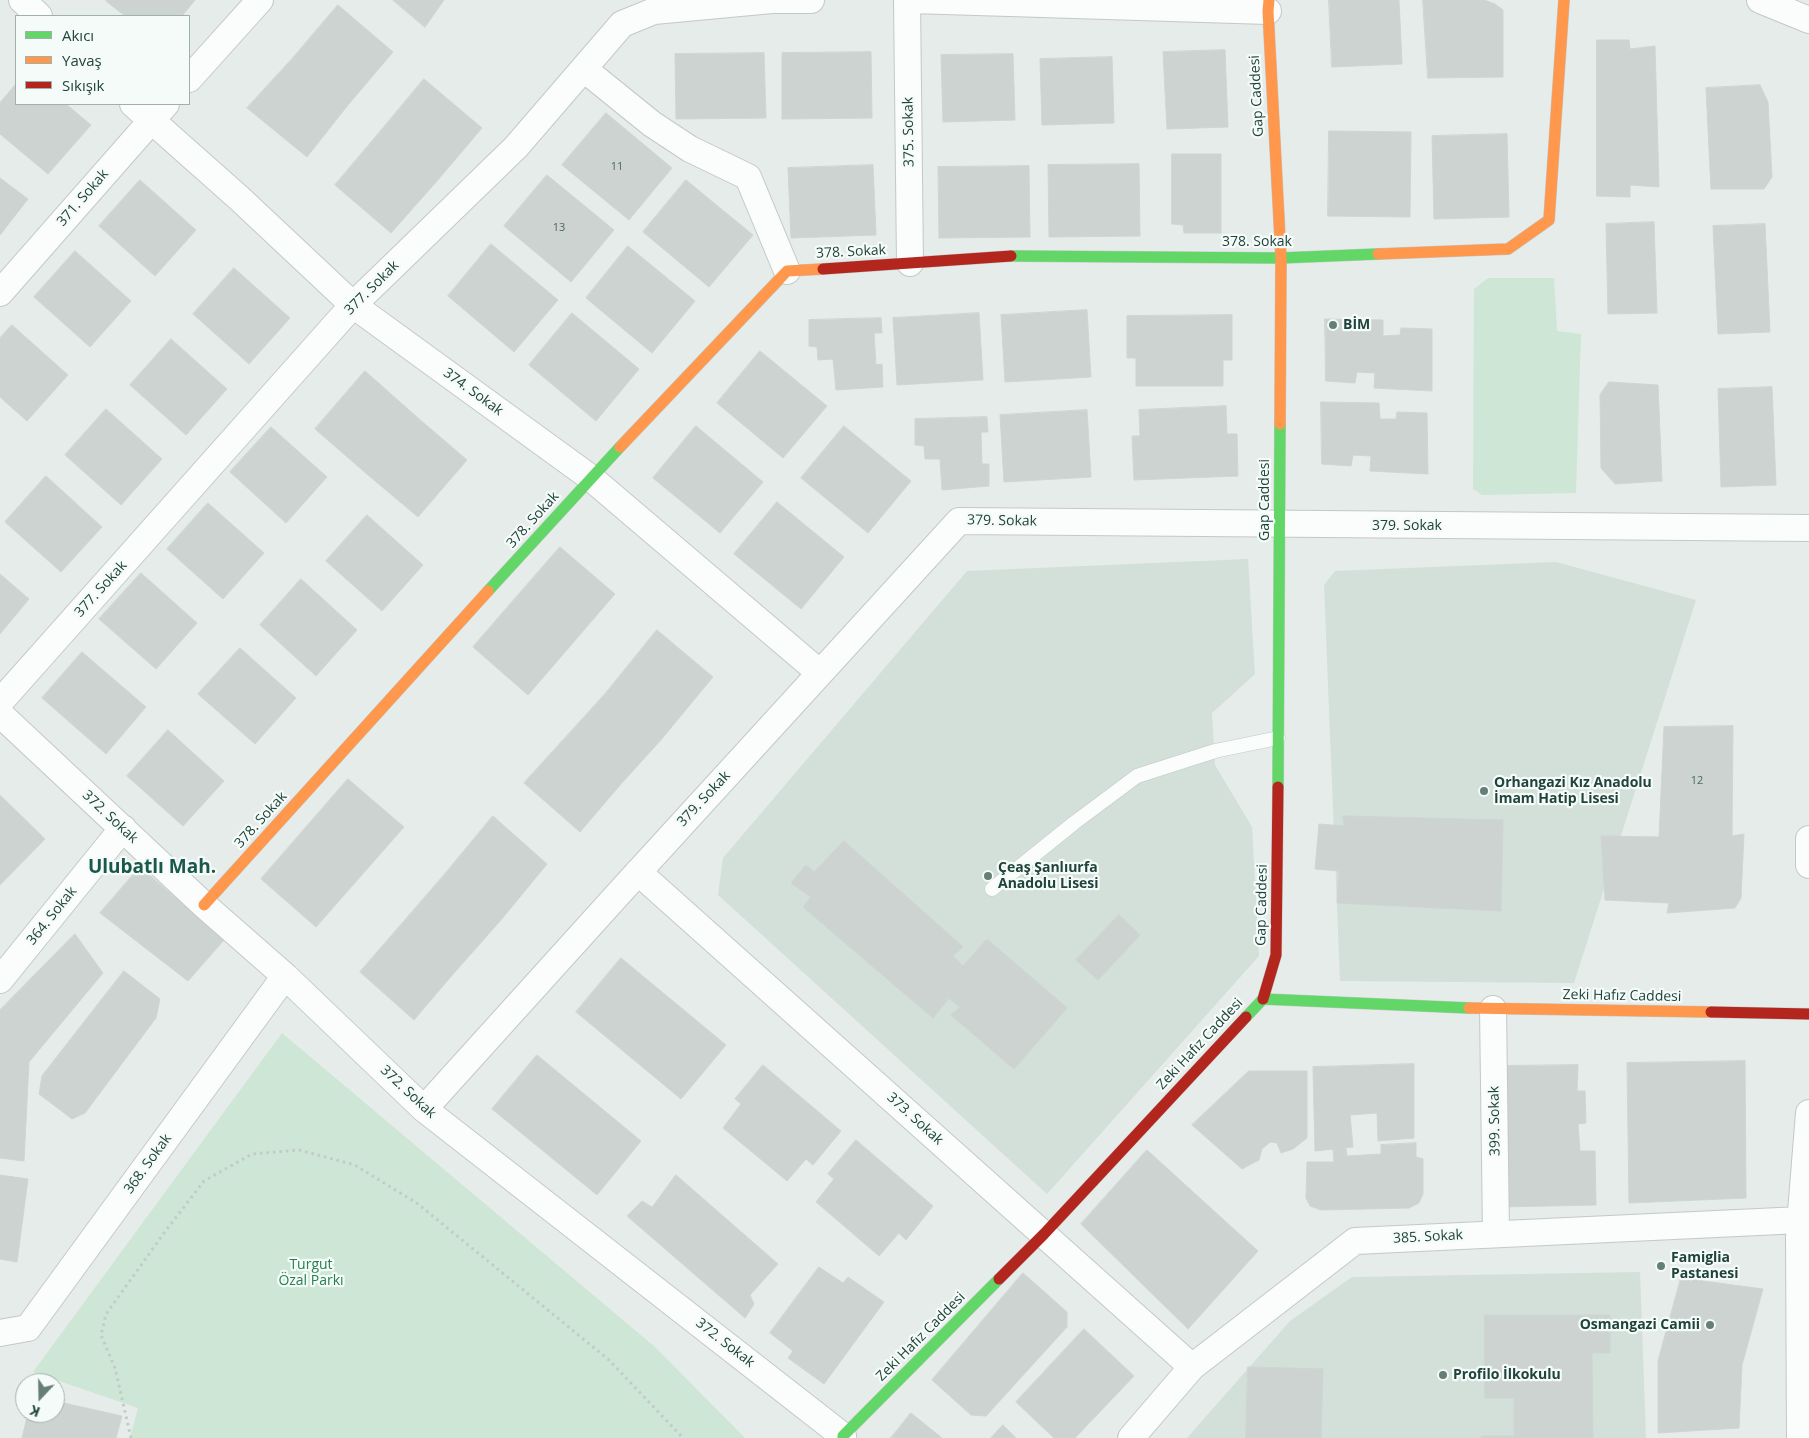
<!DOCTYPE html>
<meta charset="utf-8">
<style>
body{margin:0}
#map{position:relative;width:1809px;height:1438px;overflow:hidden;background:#e6ece9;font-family:"Open Sans",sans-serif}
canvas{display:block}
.legend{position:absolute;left:15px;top:15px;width:175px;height:90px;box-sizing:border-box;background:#f5fbf8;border:1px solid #a0b1ac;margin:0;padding:6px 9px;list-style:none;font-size:15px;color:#20433b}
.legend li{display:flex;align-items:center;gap:10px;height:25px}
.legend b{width:25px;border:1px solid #a0b1ac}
.north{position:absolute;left:15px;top:1373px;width:50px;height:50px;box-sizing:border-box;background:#f5fbf8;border:1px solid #a0b1ac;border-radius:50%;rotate:201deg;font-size:14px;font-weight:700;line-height:20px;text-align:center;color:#20433b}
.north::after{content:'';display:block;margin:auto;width:18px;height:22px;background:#657e78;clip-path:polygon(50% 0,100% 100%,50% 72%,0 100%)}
</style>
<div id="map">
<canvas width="1809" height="1438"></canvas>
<ul class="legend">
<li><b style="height:6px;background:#63d668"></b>Akıcı</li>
<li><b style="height:6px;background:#ff974d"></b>Yavaş</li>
<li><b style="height:6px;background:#b3261e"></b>Sıkışık</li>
</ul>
<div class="north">K</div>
</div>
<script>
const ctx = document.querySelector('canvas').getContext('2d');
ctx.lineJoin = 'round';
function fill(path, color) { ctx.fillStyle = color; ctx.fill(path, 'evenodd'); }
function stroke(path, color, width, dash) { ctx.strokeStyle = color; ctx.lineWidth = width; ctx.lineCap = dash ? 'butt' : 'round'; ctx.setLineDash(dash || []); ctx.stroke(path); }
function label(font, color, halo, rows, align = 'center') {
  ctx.font = font + ' "Open Sans",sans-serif'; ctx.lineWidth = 4.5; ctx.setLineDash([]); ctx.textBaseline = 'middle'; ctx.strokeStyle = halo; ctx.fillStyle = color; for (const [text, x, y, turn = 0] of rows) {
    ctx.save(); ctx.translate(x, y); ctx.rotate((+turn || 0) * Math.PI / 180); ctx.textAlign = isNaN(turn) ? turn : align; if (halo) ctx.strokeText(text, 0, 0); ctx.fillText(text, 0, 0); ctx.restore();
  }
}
const built = new Path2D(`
 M 1248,559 L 1255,674 L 1212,713 L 1215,765 L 1252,827 L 1259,956 L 1047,1194 L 718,895 L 723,858 L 967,571 Z
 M 1556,562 L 1696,600 L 1574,983 L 1340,981 L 1324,585 L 1335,571 Z
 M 1640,1272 L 1646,1438 L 1187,1438 L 1290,1321 L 1352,1277 Z`);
const green = new Path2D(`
 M 1488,278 L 1554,278 L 1557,331 L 1581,334 L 1576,493 L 1482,495 L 1473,489 L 1474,289 Z
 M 282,1033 L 655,1347 L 745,1438 L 130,1438 L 138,1408 L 33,1372 Z`);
const building = new Path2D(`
 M 107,0 L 195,0 L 182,16 L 125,16 L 106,1 Z
 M 393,0 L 444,0 L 425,27 Z
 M 1329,0 L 1399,0 L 1402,64 L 1332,67 Z
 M 1423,0 L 1484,0 L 1495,4 L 1503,10 L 1503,77 L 1428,78 Z
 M 338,5 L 393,52 L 348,105 L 293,58 Z
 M 1597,40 L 1629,40 L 1630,49 L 1655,46 L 1659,187 L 1630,185 L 1630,197 L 1597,196 Z
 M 1225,50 L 1228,127 L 1167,129 L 1163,52 Z
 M 871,52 L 872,118 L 782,119 L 782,53 Z
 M 764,53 L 766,118 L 676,119 L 675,54 Z
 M 1013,54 L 1015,120 L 943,122 L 941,55 Z
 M 1112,57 L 1114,123 L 1042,125 L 1040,59 Z
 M 293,58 L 348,105 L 307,157 L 247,108 Z
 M 424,79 L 482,128 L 437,181 L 379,133 Z
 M 16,84 L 16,104 L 66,104 L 91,125 L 48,174 L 0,134 L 0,103 Z
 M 1760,85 L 1768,102 L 1772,177 L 1764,189 L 1711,189 L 1706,88 Z
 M 606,113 L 672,168 L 629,220 L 562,165 Z
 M 1329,131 L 1411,132 L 1410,217 L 1328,216 Z
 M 379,133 L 437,181 L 391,233 L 335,185 Z
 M 1507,134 L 1509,217 L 1434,219 L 1432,136 Z
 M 1172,154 L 1221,154 L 1221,233 L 1184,233 L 1183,225 L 1172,224 Z
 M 1139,164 L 1140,236 L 1049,237 L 1048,165 Z
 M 873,165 L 876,235 L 791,238 L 788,168 Z
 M 1029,166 L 1030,237 L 939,238 L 938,167 Z
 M 547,175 L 614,230 L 571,282 L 504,226 Z
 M 0,178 L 28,199 L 0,235 Z
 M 140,180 L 196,230 L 155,276 L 99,226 Z
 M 686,180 L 753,235 L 709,287 L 643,232 Z
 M 1654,222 L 1657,313 L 1608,314 L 1606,224 Z
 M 1765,224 L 1770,332 L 1718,334 L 1713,226 Z
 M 491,244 L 558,300 L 514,352 L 448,296 Z
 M 628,246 L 695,301 L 652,353 L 586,298 Z
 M 75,251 L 131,301 L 90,347 L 34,297 Z
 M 234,268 L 290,318 L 249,364 L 193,314 Z
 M 1087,310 L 1091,377 L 1005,382 L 1001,315 Z
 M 572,313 L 639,369 L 596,421 L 529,365 Z
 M 979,313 L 983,380 L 897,385 L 893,318 Z
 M 1232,315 L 1232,360 L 1223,360 L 1223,386 L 1136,386 L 1136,358 L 1127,358 L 1127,316 Z
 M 881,318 L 882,333 L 874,333 L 876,365 L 882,364 L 883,387 L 836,390 L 833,359 L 818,360 L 817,347 L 809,346 L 809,320 Z
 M 1325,319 L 1383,320 L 1383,336 L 1400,335 L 1401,328 L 1432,329 L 1432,391 L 1374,388 L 1375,373 L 1357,372 L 1355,383 L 1326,381 Z
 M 12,325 L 68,375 L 27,421 L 0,397 L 0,338 Z
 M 171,339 L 227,389 L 186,435 L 130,385 Z
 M 760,351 L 827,406 L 783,458 L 717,403 Z
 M 365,371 L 418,418 L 368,475 L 315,429 Z
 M 1609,382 L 1658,385 L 1662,481 L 1615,484 L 1601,468 L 1600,395 Z
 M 1772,387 L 1776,485 L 1721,487 L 1718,389 Z
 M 1321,402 L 1379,403 L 1380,419 L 1396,419 L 1397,412 L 1427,413 L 1428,474 L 1370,471 L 1371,456 L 1353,455 L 1351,466 L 1322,464 Z
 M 1226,406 L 1227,434 L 1237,434 L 1238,476 L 1134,480 L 1132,436 L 1140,436 L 1139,410 Z
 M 106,409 L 162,459 L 121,505 L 65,455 Z
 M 1087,410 L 1091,477 L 1004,482 L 1000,415 Z
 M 987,417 L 988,432 L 981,432 L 982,464 L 989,464 L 989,486 L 942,490 L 940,459 L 925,459 L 924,446 L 915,445 L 915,419 Z
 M 418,418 L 467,460 L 418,517 L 368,475 Z
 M 696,426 L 763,482 L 720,533 L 653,478 Z
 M 844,426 L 911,481 L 868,533 L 801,478 Z
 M 271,427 L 327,477 L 286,523 L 230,472 Z
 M 46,476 L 102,527 L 61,572 L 5,522 Z
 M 777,502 L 844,557 L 801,609 L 734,554 Z
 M 208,503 L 264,553 L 223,599 L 167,549 Z
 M 367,515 L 423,565 L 382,611 L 326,561 Z
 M 560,547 L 615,594 L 528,695 L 473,647 Z
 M 141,573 L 197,623 L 156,669 L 99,619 Z
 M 0,574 L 29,599 L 0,634 Z
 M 301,579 L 357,630 L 316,676 L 260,625 Z
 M 657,630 L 713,677 L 660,741 L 606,693 Z
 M 240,648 L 296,698 L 255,744 L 198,694 Z
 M 82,652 L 146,707 L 106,754 L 42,698 Z
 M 606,693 L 660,741 L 621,784 L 567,736 Z
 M 1733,726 L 1732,836 L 1744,834 L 1741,898 L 1735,908 L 1667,913 L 1669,903 L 1605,900 L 1601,836 L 1659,837 L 1664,727 Z
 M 168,730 L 224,781 L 183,826 L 127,776 Z
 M 567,736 L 621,784 L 580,832 L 524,783 Z
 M 348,779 L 404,827 L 316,927 L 261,879 Z
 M 0,795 L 45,839 L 0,885 Z
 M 493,816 L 547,864 L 501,920 L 445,874 Z
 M 1343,816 L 1503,820 L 1501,911 L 1337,903 L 1339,871 L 1315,869 L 1319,824 L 1344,826 Z
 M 844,841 L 963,947 L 953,956 L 963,966 L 987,939 L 1067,1008 L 1014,1069 L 951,1015 L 960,1007 L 949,998 L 933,1018 L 803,907 L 811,897 L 791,883 L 806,865 L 814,872 Z
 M 140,867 L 224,940 L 188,981 L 100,913 Z
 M 445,874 L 501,920 L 454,973 L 400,926 Z
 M 1119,915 L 1140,935 L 1098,980 L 1076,960 Z
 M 400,926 L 454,973 L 414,1020 L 360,972 Z
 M 75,934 L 103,973 L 29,1062 L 24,1161 L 0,1158 L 0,1010 Z
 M 621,958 L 726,1045 L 681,1099 L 576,1012 Z
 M 124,971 L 160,999 L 156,1018 L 85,1113 L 72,1119 L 39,1094 L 42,1076 Z
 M 537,1055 L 641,1141 L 597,1195 L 492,1109 Z
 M 1745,1061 L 1746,1198 L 1629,1203 L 1627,1063 Z
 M 1414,1064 L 1414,1138 L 1378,1141 L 1377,1113 L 1350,1115 L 1353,1147 L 1315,1151 L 1313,1067 Z
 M 763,1065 L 841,1131 L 813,1165 L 806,1159 L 787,1181 L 723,1128 L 741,1104 L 735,1099 Z
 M 1578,1065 L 1577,1091 L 1585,1091 L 1586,1123 L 1578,1124 L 1580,1151 L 1595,1151 L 1596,1205 L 1500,1207 L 1500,1066 Z
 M 1249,1071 L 1307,1071 L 1307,1138 L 1293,1149 L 1281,1153 L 1277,1143 L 1270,1142 L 1262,1149 L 1259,1160 L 1242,1169 L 1192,1125 Z
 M 856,1140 L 933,1206 L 906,1240 L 899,1233 L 879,1256 L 816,1202 L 834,1179 L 828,1174 Z
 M 1416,1143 L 1416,1157 L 1423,1159 L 1423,1194 L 1419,1203 L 1409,1208 L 1321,1210 L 1310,1206 L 1306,1198 L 1307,1162 L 1334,1162 L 1333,1149 L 1346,1148 L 1347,1156 L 1381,1154 L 1381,1145 Z
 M 1147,1150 L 1258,1251 L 1188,1329 L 1081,1224 Z
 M 0,1175 L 28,1179 L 17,1262 L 0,1259 Z
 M 676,1175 L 778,1264 L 750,1295 L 754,1304 L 745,1318 L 627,1216 L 642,1201 L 652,1207 Z
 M 819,1267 L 843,1283 L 848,1277 L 884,1302 L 824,1384 L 788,1358 L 793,1351 L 770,1333 Z
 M 1023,1273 L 1067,1312 L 1067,1327 L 986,1416 L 971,1415 L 932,1380 Z
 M 1681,1278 L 1763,1289 L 1742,1365 L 1739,1428 L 1658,1433 L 1658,1361 Z
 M 1485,1315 L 1610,1315 L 1610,1353 L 1592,1353 L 1593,1438 L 1481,1438 L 1481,1436 L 1514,1436 L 1514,1398 L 1485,1398 Z
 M 1084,1329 L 1134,1376 L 1075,1438 L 1054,1438 L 1016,1402 Z
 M 1248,1367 L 1323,1369 L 1321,1438 L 1246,1438 Z
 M 55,1401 L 122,1416 L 116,1438 L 22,1438 L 28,1413 L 55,1413 Z
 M 911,1413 L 942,1438 L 891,1438 Z
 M 1003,1425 L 1016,1438 L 991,1438 Z`);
const path = new Path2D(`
 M 131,1438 L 115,1368 L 101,1335 L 106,1314 L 167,1229 L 204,1181 L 252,1154 L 299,1150 L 355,1165 L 418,1204 L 609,1360 L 683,1438`);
const lane = new Path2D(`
 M 992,889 L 1074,823 L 1137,776 L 1215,751 L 1278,738`);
const street = new Path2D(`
 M 22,0 L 39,16
 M 907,0 L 910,263
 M 912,0 L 1268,11
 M 1760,0 L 1809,20
 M 584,69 L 652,124 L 690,149 L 748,177 L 787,271
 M 189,79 L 260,0
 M 133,104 L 239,198 L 353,305 L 591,478 L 820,673
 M 0,293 L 166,104
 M 0,702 L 353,305 L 516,147 L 622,24 L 654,11 L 772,0 L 811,0
 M 0,714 L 204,905 L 285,976 L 424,1109 L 843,1436
 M 1809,839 L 1809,865
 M 638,872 L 1192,1367
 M 0,980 L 123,828
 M 1493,1009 L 1496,1234
 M 424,1109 L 621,891 L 959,521 L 1809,528
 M 0,1333 L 28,1328 L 285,976
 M 1131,1438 L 1192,1367 L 1355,1241 L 1801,1220
 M 1800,1438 L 1799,1237 L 1809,1113`);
const fast = new Path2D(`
 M 1011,256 L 1281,258 L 1378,254
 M 488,591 L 620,447
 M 1278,787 L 1280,424
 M 1246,1017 L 1263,999 L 1469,1008
 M 843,1438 L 843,1436 L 999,1279`);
const slow = new Path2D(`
 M 1269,0 L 1268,11 L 1281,258 L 1280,424
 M 1378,254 L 1508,249 L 1549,220 L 1564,0
 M 620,447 L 787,271 L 823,269
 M 204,905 L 488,591
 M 1469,1008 L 1711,1012`);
const jam = new Path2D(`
 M 823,269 L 1011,256
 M 1263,999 L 1276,955 L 1278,787
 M 1711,1012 L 1809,1014
 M 999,1279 L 1044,1234 L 1246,1017`);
const markers = [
 [1333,325,5,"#657e78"],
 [1484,791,5,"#657e78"],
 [988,876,5,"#657e78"],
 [1661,1266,5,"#657e78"],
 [1710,1325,5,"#657e78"],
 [1443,1375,5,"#657e78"]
];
const numberNames = [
 ["11",617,167],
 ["13",559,228],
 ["12",1697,781]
];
const streetNames = [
 ["Gap Caddesi",1257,96,-93],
 ["375. Sokak",909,132,-91],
 ["371. Sokak",83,198,-49],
 ["378. Sokak",1257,242],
 ["378. Sokak",851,252,-3],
 ["377. Sokak",372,288,-45],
 ["374. Sokak",473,392,36],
 ["Gap Caddesi",1265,500,-90],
 ["378. Sokak",533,520,-48],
 ["379. Sokak",1002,521,1],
 ["379. Sokak",1407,526],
 ["377. Sokak",101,589,-48],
 ["379. Sokak",704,799,-47],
 ["372. Sokak",110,817,43],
 ["378. Sokak",261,820,-48],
 ["Gap Caddesi",1262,905,-89],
 ["364. Sokak",52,916,-51],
 ["Zeki Hafız Caddesi",1622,996,1],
 ["Zeki Hafız Caddesi",1200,1044,-47],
 ["372. Sokak",408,1092,43],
 ["373. Sokak",915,1119,42],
 ["399. Sokak",1495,1121,-91],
 ["368. Sokak",148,1164,-54],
 ["385. Sokak",1428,1237,-3],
 ["Zeki Hafız Caddesi",921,1337,-45],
 ["372. Sokak",725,1343,38]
];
const poiNames = [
 ["BİM",1343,325],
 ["Orhangazi Kız Anadolu",1494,783],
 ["İmam Hatip Lisesi",1494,799],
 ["Çeaş Şanlıurfa",998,868],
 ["Anadolu Lisesi",998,884],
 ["Famiglia",1671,1258],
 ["Pastanesi",1671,1274],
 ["Osmangazi Camii",1700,1325,"right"],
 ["Profilo İlkokulu",1453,1375]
];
const parkNames = [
 ["Turgut",311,1265],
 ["Özal Parkı",311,1281]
];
const districtNames = [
 ["Ulubatlı Mah.",152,868]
];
fill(built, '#d3dfd9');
fill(green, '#cee6d6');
fill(building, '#ccd3d1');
stroke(building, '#ced5d2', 1);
stroke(lane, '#c3c9c7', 15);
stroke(street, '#c3c9c7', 28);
stroke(fast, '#c1cac7', 12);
stroke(slow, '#c1cac7', 12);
stroke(jam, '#c1cac7', 12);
stroke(path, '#c1ccc9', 3, [2.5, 4]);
stroke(lane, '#fbfcfc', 14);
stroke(street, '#fbfcfc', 26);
stroke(fast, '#63d668', 11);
stroke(slow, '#ff974d', 11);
stroke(jam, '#b3261e', 11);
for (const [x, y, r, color] of markers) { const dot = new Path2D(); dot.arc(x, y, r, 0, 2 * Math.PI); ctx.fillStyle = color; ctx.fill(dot); stroke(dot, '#f5fbf8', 2); }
label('11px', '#4c6861', null, numberNames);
label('14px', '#20433b', '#f5fbf8', streetNames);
label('bold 14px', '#20433b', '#f5fbf8', poiNames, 'left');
label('14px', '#267f4c', '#f5fbf8', parkNames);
label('bold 19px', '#1a584b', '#f5fbf8', districtNames);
</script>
